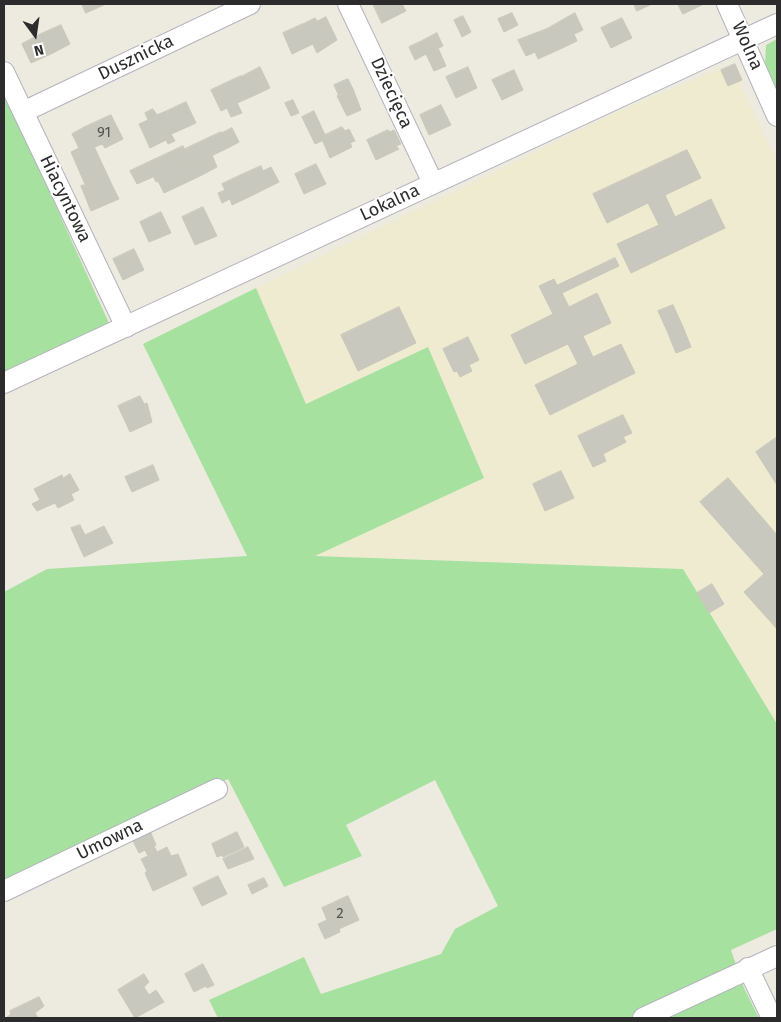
<!DOCTYPE html>
<meta charset="utf-8">
<style>
body{margin:0}
#map{position:relative;width:781px;height:1022px;overflow:hidden;background:#edeae0;font-family:"Fira Sans",sans-serif}
canvas{display:block}
.frame{position:absolute;inset:0;border:5px solid #2c2c2c;pointer-events:none}
.north{position:absolute;left:10px;top:10px;width:50px;height:50px;-webkit-text-stroke:4px #fff;paint-order:stroke;rotate:166deg;font-size:14px;font-weight:700;line-height:20px;text-align:center;color:#2c2c2c}
.north::after{content:'';display:block;margin:auto;width:18px;height:22px;background:#2c2c2c;clip-path:polygon(50% 0,100% 100%,50% 72%,0 100%)}
</style>
<div id="map">
<canvas width="781" height="1022"></canvas>
<div class="frame"></div>
<div class="north">N</div>
</div>
<script>
const ctx = document.querySelector('canvas').getContext('2d');
ctx.lineJoin = 'round';
function fill(path, color) { ctx.fillStyle = color; ctx.fill(path, 'evenodd'); }
function stroke(path, color, width, dash) { ctx.strokeStyle = color; ctx.lineWidth = width; ctx.lineCap = dash ? 'butt' : 'round'; ctx.setLineDash(dash || []); ctx.stroke(path); }
function label(font, color, halo, rows, align = 'center') {
  ctx.font = font + ' "Fira Sans",sans-serif'; ctx.lineWidth = 4; ctx.setLineDash([]); ctx.textBaseline = 'middle'; ctx.strokeStyle = halo; ctx.fillStyle = color; for (const [text, x, y, turn = 0] of rows) {
    ctx.save(); ctx.translate(x, y); ctx.rotate((+turn || 0) * Math.PI / 180); ctx.textAlign = isNaN(turn) ? turn : align; if (halo) ctx.strokeText(text, 0, 0); ctx.fillText(text, 0, 0); ctx.restore();
  }
}
const education = new Path2D(`
 M 720,68 L 728,86 L 739,81 L 777,162 L 777,724 L 683,569 L 314,556 L 483,477 L 306,404 L 256,288 L 612,114 Z`);
const green = new Path2D(`
 M 777,39 L 777,90 L 765,63 L 766,45 Z
 M 4,92 L 109,323 L 4,372 Z
 M 256,288 L 306,404 L 428,347 L 484,478 L 315,556 L 683,569 L 777,724 L 777,929 L 731,950 L 744,988 L 759,1018 L 218,1018 L 209,1000 L 304,957 L 321,994 L 441,954 L 455,929 L 498,906 L 435,780 L 346,825 L 362,856 L 284,887 L 228,779 L 4,885 L 4,592 L 47,569 L 247,556 L 143,344 Z`);
const building = new Path2D(`
 M 82,4 L 106,4 L 86,13 Z
 M 373,4 L 402,4 L 406,11 L 382,23 Z
 M 634,4 L 652,4 L 637,11 Z
 M 678,4 L 704,4 L 683,14 Z
 M 512,13 L 518,25 L 504,32 L 498,19 Z
 M 575,13 L 583,30 L 574,34 L 577,41 L 558,50 L 547,29 Z
 M 463,16 L 471,32 L 462,37 L 454,20 Z
 M 326,17 L 337,40 L 317,53 L 303,24 L 315,18 L 317,21 Z
 M 622,18 L 632,38 L 611,48 L 601,28 Z
 M 303,24 L 313,44 L 292,54 L 283,33 Z
 M 61,25 L 70,44 L 51,54 L 41,34 Z
 M 547,29 L 558,50 L 538,59 L 535,52 L 526,56 L 518,40 Z
 M 437,33 L 443,46 L 426,54 L 420,42 Z
 M 41,34 L 51,54 L 31,63 L 22,44 Z
 M 420,42 L 426,54 L 415,60 L 409,47 Z
 M 438,48 L 446,66 L 434,71 L 426,54 Z
 M 735,64 L 742,80 L 728,86 L 721,70 Z
 M 260,67 L 270,88 L 251,97 L 241,77 Z
 M 468,67 L 477,88 L 456,98 L 446,77 Z
 M 514,70 L 523,90 L 502,100 L 492,80 Z
 M 241,76 L 251,97 L 237,103 L 242,113 L 231,117 L 227,108 L 221,111 L 211,90 Z
 M 348,79 L 353,89 L 339,96 L 334,85 Z
 M 353,89 L 361,110 L 347,116 L 337,96 Z
 M 293,100 L 299,113 L 291,116 L 285,103 Z
 M 186,102 L 196,123 L 176,132 L 167,111 Z
 M 441,105 L 451,125 L 429,135 L 420,115 Z
 M 153,109 L 157,115 L 166,111 L 176,132 L 171,134 L 175,141 L 168,144 L 166,140 L 150,148 L 139,124 L 148,120 L 145,113 Z
 M 314,111 L 325,135 L 321,137 L 322,141 L 315,144 L 302,117 Z
 M 111,115 L 123,139 L 105,148 L 102,144 L 95,147 L 85,127 Z
 M 85,127 L 112,185 L 100,190 L 97,185 L 87,189 L 71,152 L 79,148 L 72,134 Z
 M 342,127 L 345,131 L 349,129 L 355,141 L 350,143 L 352,147 L 330,158 L 321,137 Z
 M 232,128 L 239,142 L 228,148 L 222,133 Z
 M 388,130 L 390,132 L 394,130 L 401,144 L 396,146 L 399,149 L 376,160 L 367,140 Z
 M 221,132 L 228,148 L 192,165 L 185,149 Z
 M 183,146 L 192,165 L 156,182 L 147,163 Z
 M 687,150 L 701,178 L 665,195 L 675,217 L 711,199 L 725,228 L 631,273 L 617,244 L 659,225 L 648,203 L 607,223 L 593,194 Z
 M 212,155 L 217,167 L 198,177 L 192,165 Z
 M 147,163 L 153,177 L 137,184 L 130,171 Z
 M 316,164 L 326,184 L 304,194 L 295,174 Z
 M 192,165 L 198,177 L 164,193 L 158,181 Z
 M 261,166 L 263,171 L 271,167 L 279,182 L 251,196 L 241,175 Z
 M 241,175 L 251,196 L 232,205 L 230,199 L 222,203 L 218,193 L 225,190 L 222,184 Z
 M 84,185 L 87,189 L 97,185 L 100,190 L 112,185 L 119,199 L 91,211 L 81,186 Z
 M 203,207 L 217,236 L 195,245 L 182,217 Z
 M 161,212 L 171,233 L 149,242 L 140,222 Z
 M 134,249 L 144,270 L 123,280 L 113,259 Z
 M 615,258 L 619,266 L 562,293 L 569,307 L 597,293 L 611,323 L 583,336 L 593,357 L 621,344 L 635,373 L 550,415 L 535,385 L 578,364 L 568,344 L 525,364 L 511,335 L 553,314 L 539,286 L 554,279 L 557,285 Z
 M 673,305 L 683,327 L 668,333 L 658,311 Z
 M 399,307 L 416,343 L 358,371 L 341,335 Z
 M 683,327 L 691,347 L 676,353 L 668,333 Z
 M 468,337 L 479,360 L 469,365 L 472,371 L 460,377 L 457,371 L 454,372 L 443,349 Z
 M 140,396 L 144,404 L 147,403 L 152,422 L 130,432 L 118,406 Z
 M 623,415 L 632,433 L 623,437 L 626,442 L 603,454 L 606,461 L 593,467 L 578,436 Z
 M 777,437 L 777,485 L 756,452 Z
 M 153,465 L 159,480 L 132,492 L 125,477 Z
 M 561,471 L 574,498 L 545,511 L 533,484 Z
 M 70,474 L 79,490 L 71,494 L 74,500 L 58,508 L 55,503 L 37,511 L 32,504 L 40,500 L 34,489 L 62,475 L 63,478 Z
 M 728,478 L 777,535 L 777,629 L 744,592 L 764,574 L 700,502 Z
 M 80,525 L 85,535 L 104,526 L 113,543 L 84,557 L 71,528 Z
 M 712,584 L 724,604 L 709,613 L 697,593 Z
 M 150,831 L 156,845 L 139,853 L 132,839 Z
 M 237,832 L 244,847 L 223,857 L 222,855 L 217,857 L 212,844 Z
 M 154,846 L 157,852 L 167,847 L 171,856 L 178,854 L 187,875 L 153,891 L 145,873 L 147,871 L 141,859 L 148,856 L 145,850 Z
 M 248,847 L 254,859 L 228,869 L 223,859 Z
 M 218,876 L 227,894 L 202,906 L 193,888 Z
 M 264,878 L 268,886 L 252,894 L 248,885 Z
 M 348,896 L 359,920 L 339,929 L 340,932 L 325,939 L 318,924 L 327,920 L 322,908 Z
 M 203,964 L 214,985 L 207,988 L 206,986 L 194,992 L 185,974 Z
 M 144,974 L 149,982 L 144,987 L 149,995 L 156,990 L 164,1002 L 135,1018 L 118,990 Z
 M 39,997 L 44,1006 L 35,1013 L 38,1018 L 6,1018 L 11,1014 L 10,1011 Z`);
const minor = new Path2D(`
 M 348,4 L 433,183
 M 727,4 L 777,116
 M 4,72 L 126,327
 M 23,112 L 250,4
 M 4,383 L 777,24
 M 4,891 L 217,789
 M 748,968 L 772,1018
 M 643,1018 L 777,956`);
const numberNames = [
 ["91",104,133],
 ["2",340,914]
];
const streetNames = [
 ["Wolna",747,46,66],
 ["Dusznicka",136,58,-26],
 ["Dziecięca",391,93,65],
 ["Hiacyntowa",65,199,64],
 ["Lokalna",390,203,-25],
 ["Umowna",110,840,-26]
];
fill(education, '#eeebd0');
fill(green, '#a7e19f');
fill(building, '#c9c8be');
stroke(building, '#c9c7b9', 1);
stroke(minor, '#b3b3bf', 22);
stroke(minor, '#fff', 20);
label('15px', '#535350', null, numberNames);
label('18px', '#2c2c2c', '#fff', streetNames);
</script>
